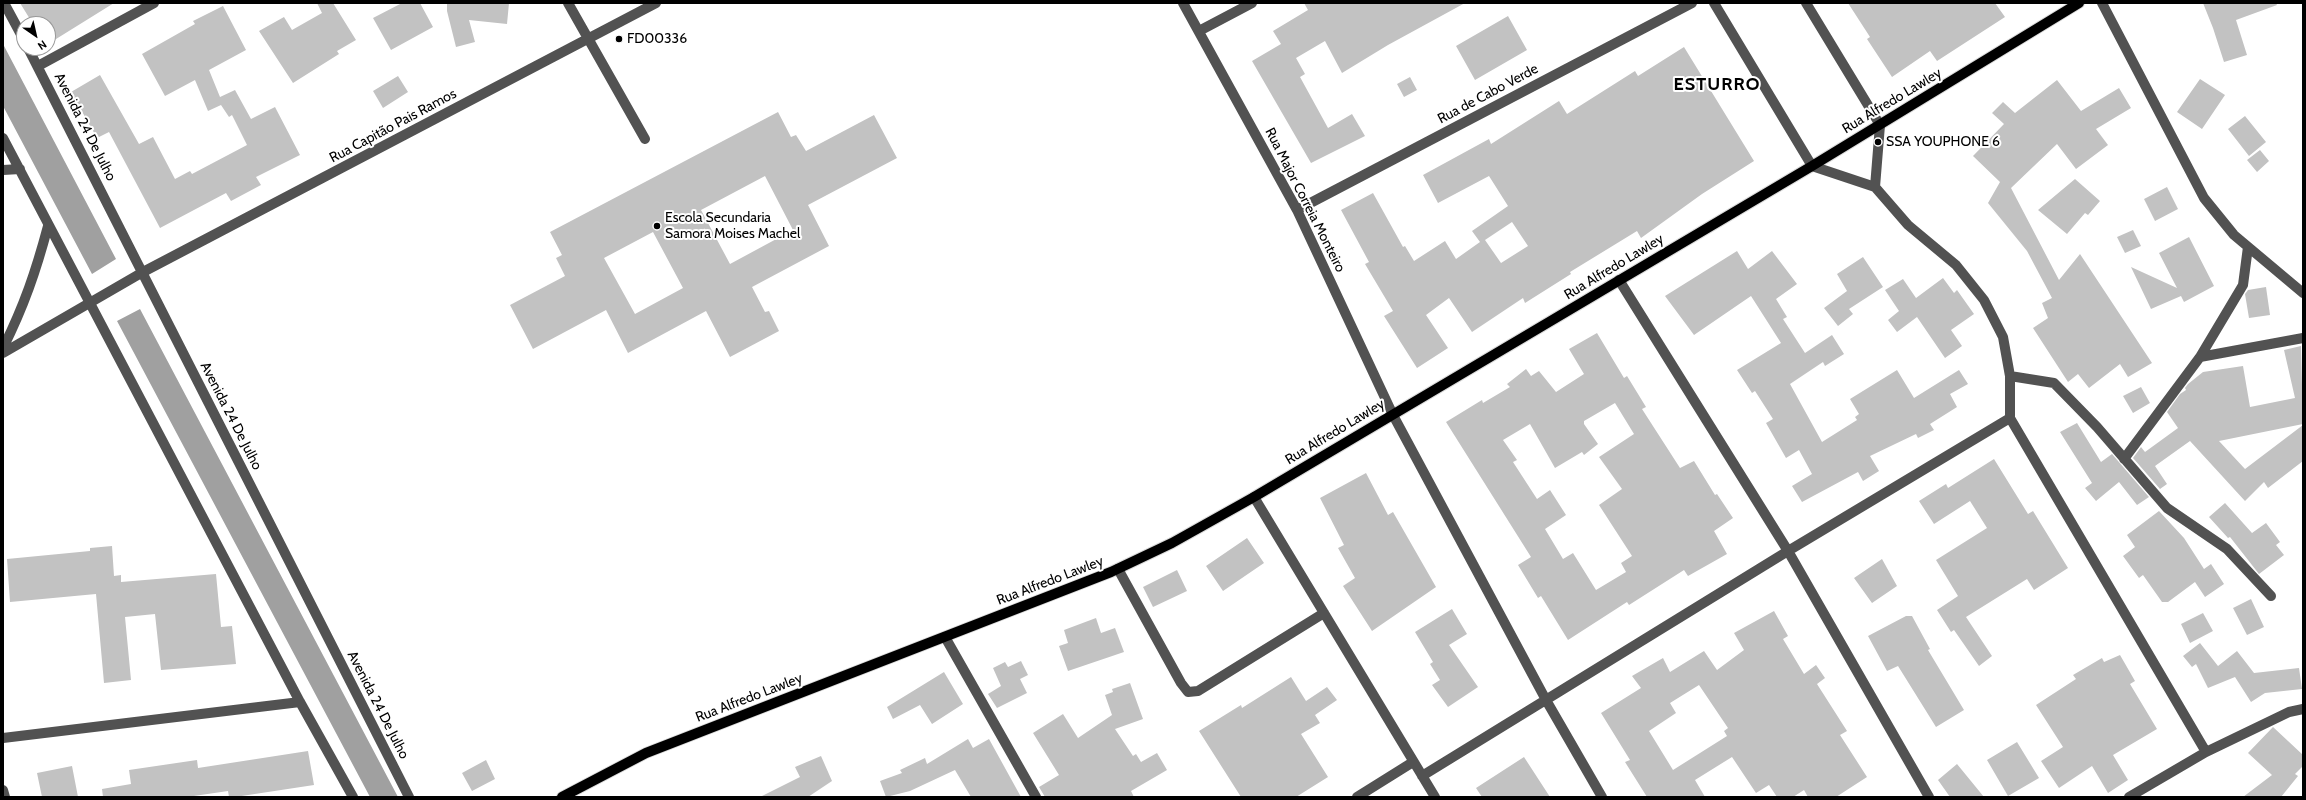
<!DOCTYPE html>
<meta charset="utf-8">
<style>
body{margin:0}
#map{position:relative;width:2306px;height:800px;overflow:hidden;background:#fff;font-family:Cabin,sans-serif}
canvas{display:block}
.frame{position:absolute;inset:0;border:4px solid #000;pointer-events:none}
.north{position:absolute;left:16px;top:16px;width:40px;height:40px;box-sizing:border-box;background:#fff;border:1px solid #999;border-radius:50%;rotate:146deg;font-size:11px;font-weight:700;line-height:16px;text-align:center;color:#000}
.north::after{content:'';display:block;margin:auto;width:14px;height:18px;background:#000;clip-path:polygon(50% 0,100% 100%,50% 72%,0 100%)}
</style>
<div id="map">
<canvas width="2306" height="800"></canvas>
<div class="frame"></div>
<div class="north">N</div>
</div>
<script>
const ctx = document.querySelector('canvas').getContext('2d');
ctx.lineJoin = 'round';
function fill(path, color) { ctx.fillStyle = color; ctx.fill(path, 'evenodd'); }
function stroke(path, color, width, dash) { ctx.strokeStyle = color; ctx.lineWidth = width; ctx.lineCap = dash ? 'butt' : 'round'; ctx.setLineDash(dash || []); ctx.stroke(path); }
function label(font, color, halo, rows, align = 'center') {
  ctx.font = font + ' Cabin,sans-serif'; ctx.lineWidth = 4; ctx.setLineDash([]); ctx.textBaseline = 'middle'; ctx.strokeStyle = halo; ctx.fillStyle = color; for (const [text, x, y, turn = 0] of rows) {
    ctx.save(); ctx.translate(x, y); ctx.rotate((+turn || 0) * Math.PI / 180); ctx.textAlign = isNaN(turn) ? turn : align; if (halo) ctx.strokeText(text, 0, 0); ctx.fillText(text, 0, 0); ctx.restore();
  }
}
const water = new Path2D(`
 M 3,44 L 116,259 L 92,274 L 3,106 Z
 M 140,309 L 398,797 L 370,797 L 117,321 Z`);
const building = new Path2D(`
 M 20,3 L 114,3 L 48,44 L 48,24 L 33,24 Z
 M 317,3 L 333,3 L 356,40 L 337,51 L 339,54 L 293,83 L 259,31 L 284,17 L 292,30 L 322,13 Z
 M 402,3 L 420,3 L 433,27 L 391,50 L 373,18 Z
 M 447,3 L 509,3 L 507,24 L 469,20 L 475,42 L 456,47 L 447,11 Z
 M 1304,3 L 1465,3 L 1388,45 L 1342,73 L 1325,41 L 1296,58 L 1305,74 L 1300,77 L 1328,128 L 1352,114 L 1365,136 L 1311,163 L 1252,61 L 1281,44 L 1273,31 L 1308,10 Z
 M 1848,3 L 1995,3 L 2005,17 L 1937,61 L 1930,51 L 1892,77 L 1867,39 L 1870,37 Z
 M 2203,3 L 2276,3 L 2277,5 L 2236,20 L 2247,55 L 2224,62 L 2213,28 Z
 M 223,6 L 246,50 L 209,70 L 220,97 L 235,90 L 251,119 L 275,107 L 300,155 L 256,177 L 261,185 L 231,201 L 226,193 L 160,228 L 109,132 L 97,138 L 71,92 L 100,75 L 139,144 L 153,137 L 175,179 L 190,171 L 192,174 L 247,145 L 232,115 L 229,117 L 221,105 L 208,111 L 195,80 L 165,96 L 142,54 L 195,24 L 193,21 Z
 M 1508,16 L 1527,50 L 1475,80 L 1456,46 Z
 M 1684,47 L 1754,161 L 1702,194 L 1641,238 L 1637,231 L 1570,272 L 1571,274 L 1525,303 L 1523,298 L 1472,332 L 1449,298 L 1426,315 L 1448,348 L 1417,368 L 1384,316 L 1393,311 L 1365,264 L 1369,262 L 1341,210 L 1373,193 L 1403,247 L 1405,246 L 1414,261 L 1445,241 L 1456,259 L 1480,242 L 1472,231 L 1508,206 L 1489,176 L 1438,203 L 1423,175 L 1489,139 L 1491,144 L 1559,101 L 1567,114 L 1635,71 L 1638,76 ZM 1512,222 L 1528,246 L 1501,263 L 1485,240 Z
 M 398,76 L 408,92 L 383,108 L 373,91 Z
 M 1410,77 L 1417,90 L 1404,97 L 1397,84 Z
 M 2200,79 L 2225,95 L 2202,129 L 2177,112 Z
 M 2057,80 L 2081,111 L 2119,88 L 2131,108 L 2096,129 L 2108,145 L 2076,169 L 2057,144 L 2011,188 L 2059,280 L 2080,254 L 2152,363 L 2128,377 L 2120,364 L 2089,388 L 2078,374 L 2068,382 L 2033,328 L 2048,318 L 2042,303 L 2052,298 L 2027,251 L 1988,203 L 2000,182 L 1973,156 L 2004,124 L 1992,113 L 2003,102 L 2015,113 Z
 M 778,112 L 791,137 L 796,135 L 806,151 L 874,115 L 897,158 L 808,205 L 829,246 L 752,287 L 765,312 L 769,311 L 779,331 L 730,357 L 706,311 L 628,353 L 606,310 L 533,349 L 510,305 L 565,276 L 556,258 L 562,255 L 550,232 ZM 765,176 L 793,230 L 730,264 L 701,210 ZM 653,232 L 683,288 L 635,314 L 604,258 Z
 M 2245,116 L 2266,142 L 2249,156 L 2228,129 Z
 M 2260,150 L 2269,161 L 2257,172 L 2247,160 Z
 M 2075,179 L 2100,201 L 2088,215 L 2085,213 L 2067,234 L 2038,210 Z
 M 2167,187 L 2178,209 L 2155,221 L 2144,199 Z
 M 2133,230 L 2141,246 L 2125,253 L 2117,237 Z
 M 2189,237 L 2214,286 L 2184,302 L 2181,296 L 2151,309 L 2131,267 L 2177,288 L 2159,253 Z
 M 1737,251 L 1748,269 L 1772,251 L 1797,284 L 1776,299 L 1787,317 L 1783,319 L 1805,353 L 1832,335 L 1844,354 L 1825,366 L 1823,362 L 1790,384 L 1822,442 L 1857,420 L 1855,417 L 1859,414 L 1850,399 L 1897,370 L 1914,398 L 1959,370 L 1968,384 L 1950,394 L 1957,407 L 1930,424 L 1934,430 L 1918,438 L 1916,434 L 1870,456 L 1879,471 L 1863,481 L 1858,472 L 1802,502 L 1792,486 L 1812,474 L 1799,450 L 1786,458 L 1766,423 L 1773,419 L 1755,391 L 1752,393 L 1737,370 L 1781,343 L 1751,296 L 1694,335 L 1665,296 Z
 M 1863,257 L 1883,287 L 1849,309 L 1853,314 L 1838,326 L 1824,308 L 1847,291 L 1837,274 Z
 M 1943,278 L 1954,293 L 1957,290 L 1974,314 L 1951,330 L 1962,346 L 1945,358 L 1917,317 L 1897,332 L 1888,320 L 1899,311 L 1885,290 L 1903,279 L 1916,298 Z
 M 2266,287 L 2270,315 L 2249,318 L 2245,294 L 2248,290 Z
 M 1597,333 L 1624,378 L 1627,376 L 1646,407 L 1642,409 L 1680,468 L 1694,461 L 1715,495 L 1717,494 L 1733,518 L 1714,531 L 1727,554 L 1688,576 L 1684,570 L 1629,605 L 1627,602 L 1568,640 L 1541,596 L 1538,598 L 1518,565 L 1531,557 L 1446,422 L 1482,400 L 1483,403 L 1510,387 L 1507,384 L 1526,369 L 1531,376 L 1539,371 L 1556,392 L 1584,374 L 1569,349 ZM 1615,403 L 1634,434 L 1599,457 L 1622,489 L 1599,505 L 1632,556 L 1621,563 L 1626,572 L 1596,590 L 1573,553 L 1563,559 L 1545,529 L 1566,515 L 1550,490 L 1537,499 L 1513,462 L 1517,460 L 1503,440 L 1530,424 L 1555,468 L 1582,452 L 1584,455 L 1598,444 L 1584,424 L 1584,421 Z
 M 2301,346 L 2303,424 L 2219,441 L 2245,469 L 2303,425 L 2303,461 L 2268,488 L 2264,482 L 2245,501 L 2190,441 L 2155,466 L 2167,484 L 2160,489 L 2133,458 L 2141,447 L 2145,452 L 2178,428 L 2167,412 L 2180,394 L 2186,390 L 2185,388 L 2188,384 L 2203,372 L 2243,366 L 2250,407 L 2295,398 L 2284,350 Z
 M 2141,387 L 2150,403 L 2133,413 L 2123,396 Z
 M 2077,423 L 2101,462 L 2112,454 L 2149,497 L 2137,505 L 2119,482 L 2096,501 L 2085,488 L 2092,483 L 2060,432 Z
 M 1994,459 L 2028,514 L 2033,511 L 2068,568 L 2034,590 L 2027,579 L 1966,617 L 1992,656 L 1979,666 L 1954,630 L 1951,632 L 1937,610 L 1958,596 L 1936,560 L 1987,528 L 1970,501 L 1934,524 L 1919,501 L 1946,484 L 1948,488 Z
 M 1366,473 L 1388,515 L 1393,512 L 1436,587 L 1372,631 L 1343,586 L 1355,578 L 1338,548 L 1344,545 L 1320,498 Z
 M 2225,503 L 2252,533 L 2266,523 L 2280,542 L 2276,545 L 2284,555 L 2259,574 L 2230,537 L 2228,538 L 2209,517 Z
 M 2159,511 L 2184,538 L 2204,569 L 2211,564 L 2224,584 L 2205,597 L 2195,582 L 2168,602 L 2162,602 L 2143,575 L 2139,578 L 2123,556 L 2135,547 L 2127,535 Z
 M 1247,538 L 1264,563 L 1223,591 L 1206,566 Z
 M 112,546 L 114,576 L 121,575 L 121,582 L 216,574 L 221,627 L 232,626 L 236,664 L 161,670 L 155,614 L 125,617 L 131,680 L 104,683 L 96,594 L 10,602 L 7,559 L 90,551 L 90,548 Z
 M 1882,559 L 1897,586 L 1872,603 L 1854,578 Z
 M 1177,570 L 1187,591 L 1153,607 L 1143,587 Z
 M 2251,599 L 2264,627 L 2247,635 L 2233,608 Z
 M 1452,609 L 1467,634 L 1449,645 L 1478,687 L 1448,707 L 1432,685 L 1440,680 L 1430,664 L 1433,662 L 1415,632 Z
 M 1774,611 L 1788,636 L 1783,639 L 1804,674 L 1816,665 L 1825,678 L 1817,684 L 1847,731 L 1840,735 L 1867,777 L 1836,797 L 1808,797 L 1804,790 L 1793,797 L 1777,797 L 1769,785 L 1756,793 L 1732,757 L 1695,780 L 1705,797 L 1647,797 L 1625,762 L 1630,760 L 1601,713 L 1641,688 L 1632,676 L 1663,658 L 1670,672 L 1704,651 L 1717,670 L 1744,650 L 1734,633 ZM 1699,685 L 1728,728 L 1724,731 L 1727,736 L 1673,770 L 1649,731 L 1676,713 L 1670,703 Z
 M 2203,613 L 2213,631 L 2190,643 L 2181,624 Z
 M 1906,616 L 1912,616 L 1930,649 L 1928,650 L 1964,710 L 1936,727 L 1898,666 L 1887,671 L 1868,636 Z
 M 1096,618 L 1101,633 L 1115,628 L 1124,652 L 1068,671 L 1059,646 L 1068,643 L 1064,630 Z
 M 2200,643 L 2218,666 L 2237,651 L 2254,673 L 2299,668 L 2302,689 L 2265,693 L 2251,702 L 2235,677 L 2208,688 L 2196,664 L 2192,667 L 2183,656 Z
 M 2120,655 L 2135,681 L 2130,684 L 2157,729 L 2113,755 L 2128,780 L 2108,793 L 2092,766 L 2059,788 L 2041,761 L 2063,747 L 2036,705 L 2076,679 L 2073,675 L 2102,658 L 2104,662 Z
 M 1021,661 L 1028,675 L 1020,679 L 1027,693 L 997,708 L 988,694 L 1001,686 L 993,668 L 1005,662 L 1008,667 Z
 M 944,672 L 963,704 L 932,724 L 920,705 L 893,719 L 887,707 Z
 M 1291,677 L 1306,701 L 1327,687 L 1337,700 L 1315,715 L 1320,723 L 1301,734 L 1328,777 L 1296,797 L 1241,797 L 1199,731 L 1241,705 L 1242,708 Z
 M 1130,683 L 1143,719 L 1115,729 L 1133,756 L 1136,754 L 1141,762 L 1157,753 L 1167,770 L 1131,791 L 1134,797 L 1045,797 L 1039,787 L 1059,775 L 1033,733 L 1063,714 L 1078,738 L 1112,715 L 1105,695 L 1113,692 L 1112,689 Z
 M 2273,727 L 2303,755 L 2303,766 L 2295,774 L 2298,776 L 2281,797 L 2243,797 L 2272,775 L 2248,753 Z
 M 968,739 L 973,748 L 989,739 L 1021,797 L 971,797 L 955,770 L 910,791 L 886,797 L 880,781 L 902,773 L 900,770 L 925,758 L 927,764 Z
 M 2017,742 L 2039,778 L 2008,796 L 1987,760 Z
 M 308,751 L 314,785 L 235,797 L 229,797 L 228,791 L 187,797 L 103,797 L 102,789 L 131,784 L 129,770 L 197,760 L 198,768 Z
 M 821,756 L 832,781 L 808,797 L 760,797 L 800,777 L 795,767 Z
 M 1524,757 L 1550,797 L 1482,797 L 1476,788 Z
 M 486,760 L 495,779 L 472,791 L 462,773 Z
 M 1957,764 L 1984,797 L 1950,797 L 1938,780 Z
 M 72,766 L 78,797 L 42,797 L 37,773 Z`);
const minor = new Path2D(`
 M 4,3 L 24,40
 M 568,3 L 645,139
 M 1183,3 L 1297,210 L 1393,415 L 1546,700 L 1602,797
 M 1714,3 L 1812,166 L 1875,187 L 1908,225 L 1956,265 L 1984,300 L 2003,337 L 2010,376 L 2010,418 L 2206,752
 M 1806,3 L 1880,125 L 1875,187
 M 2102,3 L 2204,198 L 2234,235 L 2303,293
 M 1199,31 L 1252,3
 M 28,48 L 409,797
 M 38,66 L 154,3
 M 3,138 L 300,702 L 353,797
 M 3,170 L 20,169
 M 1297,210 L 1692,3
 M 1619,280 L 1788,551 L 1929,797
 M 3,348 C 24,306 36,271 48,226
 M 3,353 L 143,272 L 656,3
 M 2200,357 L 2243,285 L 2248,247
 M 2010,376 L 2054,383 L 2097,427 L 2167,508 L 2227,549 L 2271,596
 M 2124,459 L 2200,357 L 2303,338
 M 1254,497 L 1435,797
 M 1118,569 L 1181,683 L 1188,692 L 1198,691 L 1324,613
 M 945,637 L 1036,797
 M 3,738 L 300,702
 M 1422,776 L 1788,551 L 2010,418
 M 3,790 L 5,797
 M 1357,797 L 1413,762
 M 2129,797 L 2206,752 L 2289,712 L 2303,709`);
const major = new Path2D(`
 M 562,797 L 646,753 L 1111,572 L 1172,543 L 1254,497 L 1812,166 L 2079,3`);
const markers = [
 [619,39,4,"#000"],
 [1878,142,4,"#000"],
 [657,226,4,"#000"]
];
const poiNames = [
 ["FD00336",627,39],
 ["SSA YOUPHONE 6",1886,142],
 ["Escola Secundaria",665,218],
 ["Samora Moises Machel",665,234]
];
const streetNames = [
 ["Rua de Cabo Verde",1488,94,-28],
 ["Rua Alfredo Lawley",1892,101,-31],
 ["Rua Capitão Pais Ramos",393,126,-28],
 ["Avenida 24 De Julho",85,127,63],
 ["Rua Major Correia Monteiro",1305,200,63],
 ["Rua Alfredo Lawley",1614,267,-31],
 ["Avenida 24 De Julho",231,416,63],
 ["Rua Alfredo Lawley",1335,432,-31],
 ["Rua Alfredo Lawley",1050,581,-21],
 ["Rua Alfredo Lawley",749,698,-21],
 ["Avenida 24 De Julho",378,705,63]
];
const districtNames = [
 ["ESTURRO",1717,85]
];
fill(water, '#a0a0a0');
fill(building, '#c2c2c2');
stroke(major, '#dbdbdb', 12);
stroke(minor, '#525252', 10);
stroke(major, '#000', 10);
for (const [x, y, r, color] of markers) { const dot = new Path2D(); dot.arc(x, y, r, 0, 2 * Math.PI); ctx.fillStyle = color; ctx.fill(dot); stroke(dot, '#fff', 1.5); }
label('14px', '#000', '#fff', poiNames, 'left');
label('14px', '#000', '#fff', streetNames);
ctx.letterSpacing = '1px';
label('bold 18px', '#000', '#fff', districtNames);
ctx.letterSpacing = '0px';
</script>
